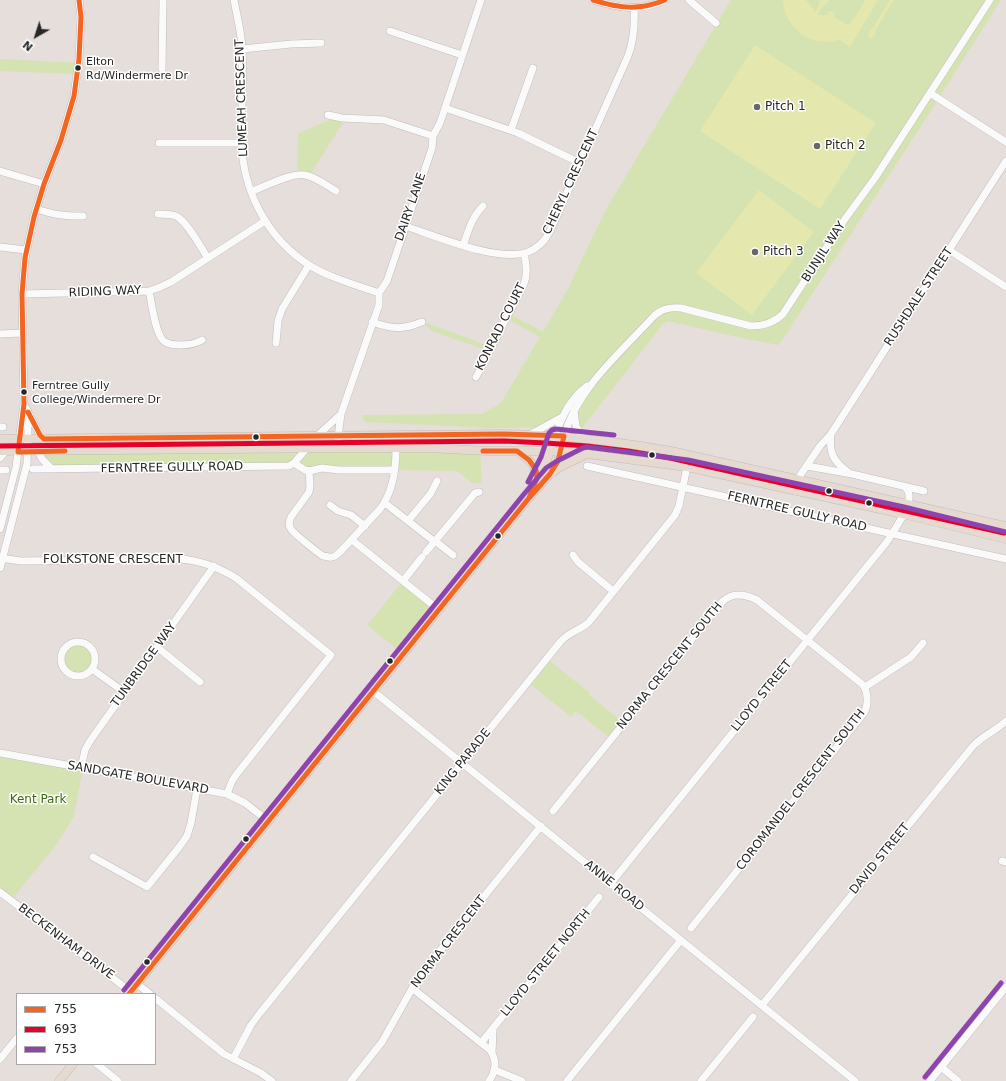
<!DOCTYPE html>
<style>
body{margin:0}
#map{position:relative;width:1006px;height:1081px;overflow:hidden;background:#e6dedb;font-family:"DejaVu Sans",sans-serif}
canvas{display:block}
.legend{position:absolute;left:16px;top:993px;width:140px;height:72px;box-sizing:border-box;background:#fff;border:1px solid #a9a9a9;margin:0;padding:5px 7px;list-style:none;font-size:12px;color:#272727}
.legend li{display:flex;align-items:center;gap:8px;height:20px}
.legend b{width:20px;border:1px solid #a9a9a9}
.north{position:absolute;left:16px;top:16px;width:40px;height:40px;-webkit-text-stroke:3px #fff;paint-order:stroke;rotate:219deg;font-size:11px;font-weight:700;line-height:16px;text-align:center;color:#272727}
.north::after{content:'';display:block;margin:auto;width:14px;height:18px;background:#272727;clip-path:polygon(50% 0,100% 100%,50% 72%,0 100%)}
</style>
<div id="map">
<canvas width="1006" height="1081"></canvas>
<ul class="legend">
<li><b style="height:5px;background:#f26522"></b>755</li>
<li><b style="height:5px;background:#e4002b"></b>693</li>
<li><b style="height:5px;background:#8e44ad"></b>753</li>
</ul>
<div class="north">N</div>
</div>
<script>
const ctx = document.querySelector('canvas').getContext('2d');
ctx.lineJoin = 'round';
function fill(path, color) { ctx.fillStyle = color; ctx.fill(path, 'evenodd'); }
function stroke(path, color, width, dash) { ctx.strokeStyle = color; ctx.lineWidth = width; ctx.lineCap = dash ? 'butt' : 'round'; ctx.setLineDash(dash || []); ctx.stroke(path); }
function label(font, color, halo, rows, align = 'center') {
  ctx.font = font + ' "DejaVu Sans",sans-serif'; ctx.lineWidth = 3; ctx.setLineDash([]); ctx.textBaseline = 'middle'; ctx.strokeStyle = halo; ctx.fillStyle = color; for (const [text, x, y, turn = 0] of rows) {
    ctx.save(); ctx.translate(x, y); ctx.rotate((+turn || 0) * Math.PI / 180); ctx.textAlign = isNaN(turn) ? turn : align; if (halo) ctx.strokeText(text, 0, 0); ctx.fillText(text, 0, 0); ctx.restore();
  }
}
const green = new Path2D(`
 M 731,0 L 1001,0 L 934,106 L 779,345 L 746,339 L 668,321 L 662,325 L 583,427 L 488,428 L 365,422 L 362,415 L 482,414 L 501,403 L 540,337 L 506,318 L 509,314 L 543,332 L 568,289 L 604,213 Z
 M 0,59 L 79,63 L 77,74 L 0,71 Z
 M 335,117 L 346,118 L 309,176 L 297,174 L 298,134 Z
 M 422,322 L 435,326 L 491,347 L 489,351 L 432,331 Z
 M 38,451 L 480,451 L 482,483 L 472,483 L 457,471 L 394,470 L 312,471 L 294,463 L 52,469 Z
 M 403,581 L 439,610 L 403,654 L 367,625 Z
 M61 659a17 17 0 1 1 34 0a17 17 0 1 1-34 0Z
 M 547,659 L 590,693 L 589,695 L 624,723 L 611,739 L 576,711 L 571,717 L 528,682 Z
 M 0,753 L 83,768 L 74,816 L 57,844 L 11,900 L 0,892 Z`);
const pitch = new Path2D(`
 M 783,0 L 806,0 L 811,6 L 815,12 L 818,7 L 820,0 L 830,0 L 821,9 L 818,15 L 828,15 L 829,11 L 835,12 L 834,17 L 848,25 L 855,17 L 865,0 L 878,0 L 850,47 L 841,41 L 841,39 C 814,49 784,30 783,0 Z
 M 890,0 L 894,0 L 875,31 L 876,32 L 872,39 L 867,36 L 871,29 L 872,29 Z
 M 755,45 L 876,123 L 820,209 L 700,131 Z
 M 759,190 L 814,232 L 752,315 L 696,273 Z`);
const minor = new Path2D(`
 M 234,0 C 237,17 242,34 242,51 C 243,73 242,96 242,118 C 242,129 241,140 242,151 C 246,197 270,240 309,265 C 330,278 356,285 379,293
 M 593,0 C 618,8 640,12 665,0
 M 689,0 L 716,23
 M 390,31 L 462,55
 M 242,49 L 291,44 L 321,43
 M 162,69 L 163,0
 M 930,93 L 1006,142
 M 445,108 L 518,133 L 580,163
 M 328,115 L 342,118 L 384,120 L 433,136
 M 511,130 L 533,68
 M 159,143 L 241,143
 M 0,171 L 44,184
 M 251,192 C 263,187 293,172 305,175 C 316,177 326,185 336,191
 M 36,209 C 55,215 63,216 83,216
 M 158,214 C 164,214 170,214 176,216 C 187,221 201,248 208,258
 M 405,226 C 436,236 498,263 528,252 C 538,248 544,242 549,233 L 628,56 C 634,40 635,25 634,8
 M 463,246 C 468,231 472,217 483,206
 M 0,247 L 26,250
 M 949,250 L 1006,287
 M 149,291 C 152,303 155,336 165,342 C 170,345 175,345 181,345 C 189,345 195,344 202,340
 M 22,294 L 149,291 L 158,288 L 171,282 L 265,221
 M 372,322 C 392,329 402,330 422,322
 M 0,334 L 22,333
 M 276,343 L 278,321 L 282,309 L 309,265
 M 476,377 L 524,284 C 528,274 526,263 524,253
 M 574,411 L 576,426 L 583,438
 M 29,414 L 40,435 L 44,439
 M 0,427 L 3,427
 M 531,434 L 562,417
 M 831,434 C 829,453 833,461 848,472
 M 317,436 L 341,414
 M 555,436 C 562,417 570,398 587,386
 M 564,436 C 577,389 620,353 653,317 C 661,309 669,307 681,308 L 751,326 C 764,326 774,323 783,314 L 845,219 L 875,178 L 990,0
 M 338,448 L 339,429 L 341,414 L 379,305 L 379,293 L 387,281 L 432,148 L 433,136 L 440,123 L 481,0
 M 38,451 L 42,459 L 52,469
 M 0,458 L 6,451
 M 294,463 L 305,470 L 309,471 L 322,468 L 339,470 L 394,470
 M 587,466 L 1006,559
 M 807,466 L 852,474 L 924,491
 M 33,469 L 289,466 L 294,463 L 307,448
 M 0,470 L 6,470
 M 309,471 L 310,486 L 309,492 L 291,517 C 289,521 288,525 291,529 C 293,533 318,553 323,556 C 324,556 328,557 329,557 C 333,558 337,555 340,552 L 380,509 C 393,492 396,469 396,449
 M 795,491 L 799,477 L 820,446 L 831,434 L 1006,161
 M 385,503 L 435,542
 M 330,505 L 338,511 L 351,515 L 365,526
 M 408,521 L 431,493 L 437,481
 M 0,529 L 16,467 L 24,404 L 22,294 L 25,258 L 34,217 L 44,184 L 61,140 L 74,96 L 79,59 L 81,17 L 79,0
 M 352,540 L 439,610
 M 435,541 L 453,555
 M 426,552 L 475,493 L 479,492
 M 573,555 L 578,562 L 613,591
 M 0,558 L 21,561 L 179,559 C 200,560 218,567 236,578 L 331,655 L 236,775 L 232,781 L 227,794
 M 0,568 L 27,464 L 28,430 L 28,412 L 25,406
 M 403,581 L 422,557
 M61 659a17 17 0 1 1 34 0a17 17 0 1 1-34 0Z
 M 157,647 L 200,682
 M 92,669 L 124,692
 M 865,687 L 911,657 L 923,643
 M 373,691 L 855,1081
 M 0,753 L 227,794 L 245,803 L 268,821
 M 81,768 L 85,750 L 90,741 L 214,566
 M 553,811 L 722,602 C 732,592 745,594 757,600 L 862,684 C 868,691 869,704 864,713 L 691,928
 M 93,857 L 147,887 L 180,846 L 187,836 L 191,823 L 197,789
 M 1002,861 L 1006,862
 M 611,883 L 886,543 C 893,532 911,507 909,495 C 909,491 907,489 905,487
 M 0,892 L 131,992
 M 137,984 L 150,994
 M 412,988 L 490,1050 C 497,1060 496,1071 489,1081
 M 155,998 L 224,1054 L 261,1073 L 272,1081
 M 762,1005 L 973,746 C 983,735 996,731 1006,721
 M 481,1043 L 599,897
 M 492,1053 L 493,1029
 M 0,1059 L 17,1038
 M 233,1059 L 251,1025 L 260,1013 L 561,641 C 569,632 581,630 589,622 L 675,515 L 679,506 L 687,467
 M 97,1064 L 118,1081
 M 941,1067 L 958,1081
 M 495,1070 L 522,1081
 M 351,1081 L 382,1042 L 418,978 L 541,826
 M 567,1081 L 681,940
 M 701,1081 L 753,1017
 M 930,1081 L 1006,987`);
const major = new Path2D(`
 M 0,439 L 504,434 C 561,435 615,441 671,451 L 1006,526
 M 0,451 L 338,448 L 429,448 L 488,451 L 549,451 L 572,452 L 687,467 L 903,514 L 1006,539
 M 517,451 C 529,460 535,463 537,478
 M 553,472 L 560,467 L 585,455
 M 531,493 L 537,478 L 547,460 L 555,436
 M 129,994 L 529,498 L 550,474 L 558,461 L 564,436
 M 59,1081 L 73,1064`);
const bus1 = new Path2D(`
 M 593,0 C 619,8 639,11 665,0
 M 28,412 L 40,435 L 44,439 L 504,434 L 564,436 L 558,461 L 550,474 L 529,498 L 129,994
 M 65,451 L 18,452 L 24,404 L 22,294 L 25,258 L 34,217 L 44,184 L 61,140 L 74,96 L 79,59 L 81,17 L 79,0
 M 483,451 L 517,451 L 529,460 L 536,470 L 537,478 L 529,498`);
const bus2 = new Path2D(`
 M 0,446 L 504,441 L 546,443 L 587,446 L 628,451 L 670,458 L 1004,533`);
const bus3 = new Path2D(`
 M 528,482 L 541,457 L 549,433 L 552,430 L 556,429 L 614,435
 M 124,990 L 524,494 L 546,468 L 557,461 L 583,448 L 587,447 L 688,460 L 904,507 L 1006,532
 M 925,1077 L 1001,983`);
const markers = [
 [78,68,3.5,"#272727"],
 [757,107,4,"#6a6766"],
 [817,146,4,"#6a6766"],
 [755,252,4,"#6a6766"],
 [24,392,3.5,"#272727"],
 [256,437,3.5,"#272727"],
 [652,455,3.5,"#272727"],
 [829,491,3.5,"#272727"],
 [869,503,3.5,"#272727"],
 [498,536,3.5,"#272727"],
 [390,661,3.5,"#272727"],
 [246,839,3.5,"#272727"],
 [147,962,3.5,"#272727"]
];
const busNames = [
 ["Elton",86,62],
 ["Rd/Windermere Dr",86,76],
 ["Ferntree Gully",32,386],
 ["College/Windermere Dr",32,400]
];
const streetNames = [
 ["LUMEAH CRESCENT",242,98,-92],
 ["CHERYL CRESCENT",571,182,-65],
 ["DAIRY LANE",411,207,-71],
 ["BUNJIL WAY",824,252,-57],
 ["RIDING WAY",105,292,-2],
 ["RUSHDALE STREET",919,297,-57],
 ["KONRAD COURT",501,327,-63],
 ["FERNTREE GULLY ROAD",172,468,-1],
 ["FERNTREE GULLY ROAD",797,512,13],
 ["FOLKSTONE CRESCENT",113,560],
 ["TUNBRIDGE WAY",144,665,-54],
 ["NORMA CRESCENT SOUTH",670,666,-51],
 ["LLOYD STREET",762,696,-51],
 ["KING PARADE",463,762,-51],
 ["SANDGATE BOULEVARD",138,778,10],
 ["COROMANDEL CRESCENT SOUTH",801,790,-52],
 ["DAVID STREET",880,859,-51],
 ["ANNE ROAD",614,886,39],
 ["BECKENHAM DRIVE",66,942,37],
 ["NORMA CRESCENT",449,942,-52],
 ["LLOYD STREET NORTH",546,963,-51]
];
const poiNames = [
 ["Pitch 1",765,107],
 ["Pitch 2",825,146],
 ["Pitch 3",763,252]
];
const parkNames = [
 ["Kent Park",38,800]
];
fill(green, '#d5e2b1');
fill(pitch, '#e4e7ae');
stroke(minor, '#bfbdbd', 8);
stroke(major, '#bfbcbb', 9);
stroke(minor, '#fbfafa', 7);
stroke(major, '#e6dad0', 8);
stroke(bus1, '#f26522', 5);
stroke(bus2, '#e4002b', 5);
stroke(bus3, '#8e44ad', 5);
for (const [x, y, r, color] of markers) { const dot = new Path2D(); dot.arc(x, y, r, 0, 2 * Math.PI); ctx.fillStyle = color; ctx.fill(dot); stroke(dot, '#fff', 1.5); }
label('11px', '#272727', '#fff', busNames, 'left');
label('12px', '#272727', '#fff', streetNames);
label('12px', '#272727', '#fff', poiNames, 'left');
label('12px', '#3e6614', '#fff', parkNames);
</script>
